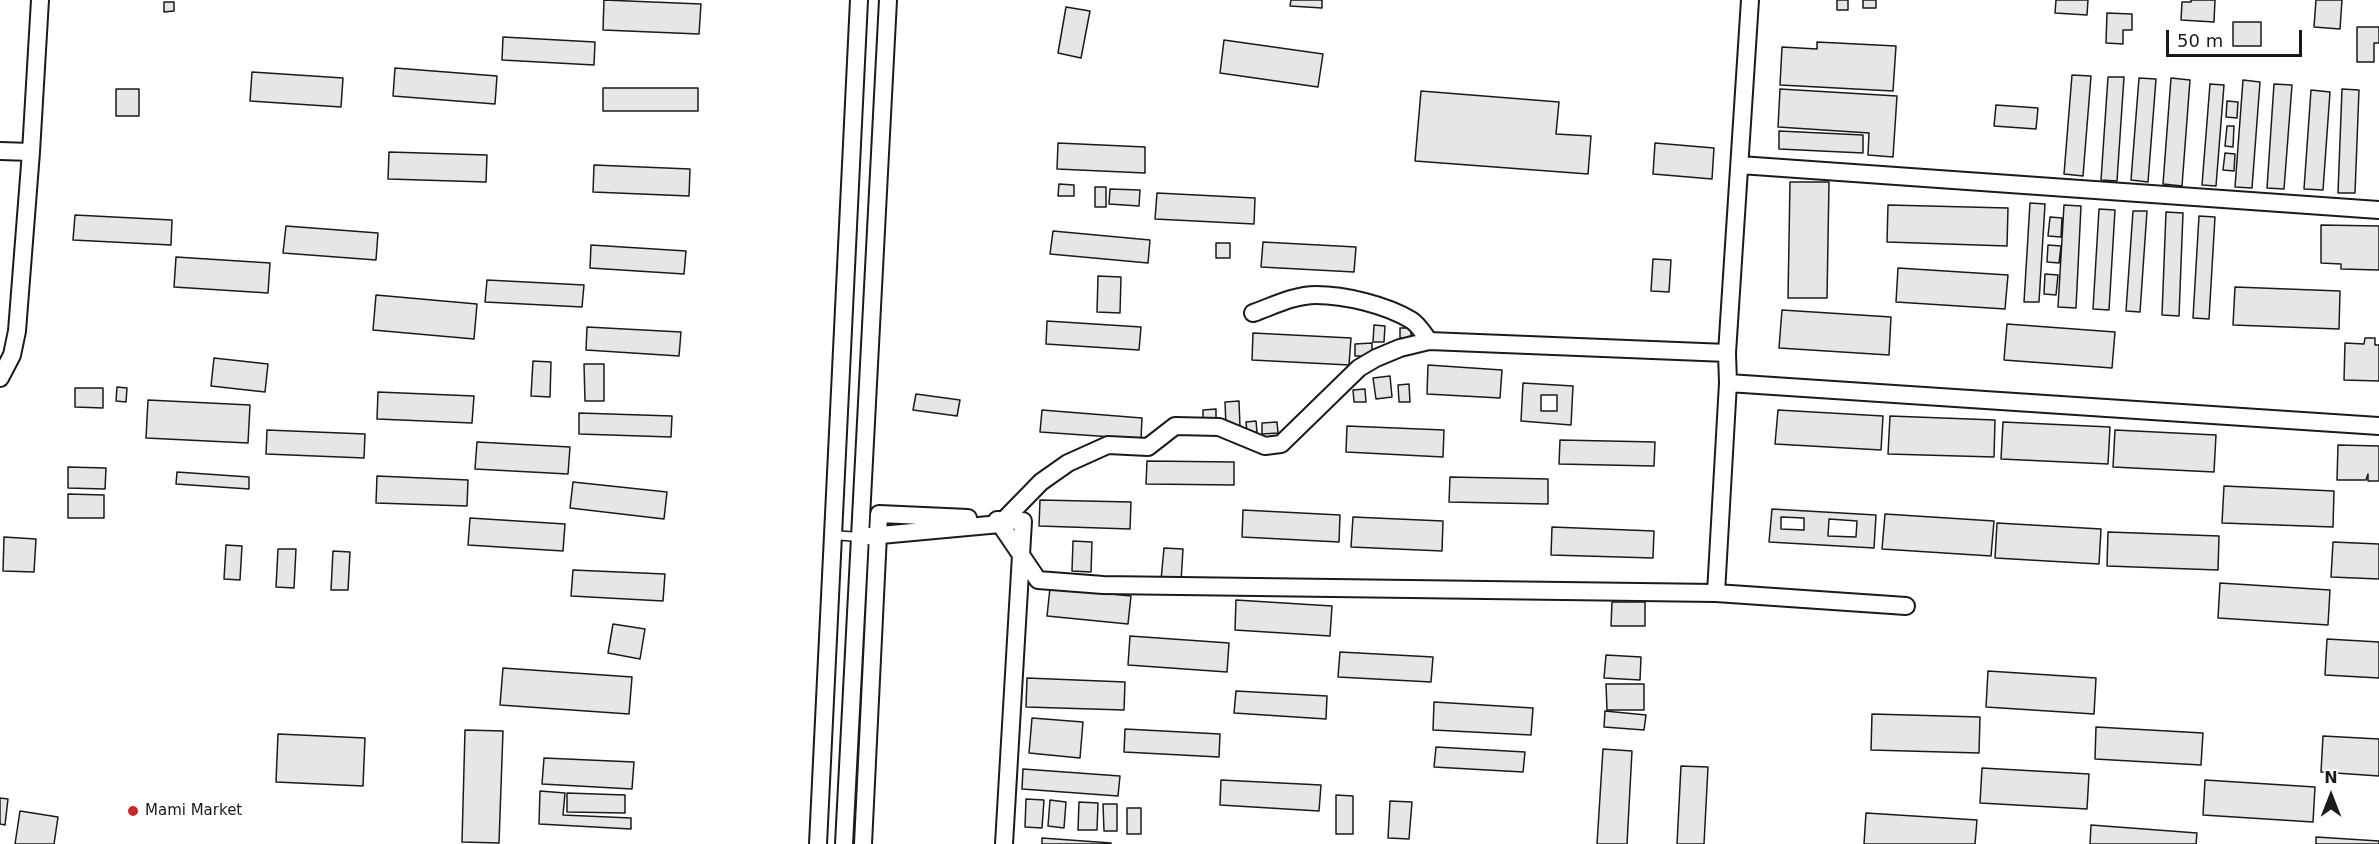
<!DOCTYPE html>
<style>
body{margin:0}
#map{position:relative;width:2379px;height:844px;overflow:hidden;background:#fff;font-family:"DejaVu Sans",sans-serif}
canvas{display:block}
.north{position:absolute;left:2301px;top:766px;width:60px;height:60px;-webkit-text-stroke:4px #fff;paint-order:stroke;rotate:0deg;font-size:16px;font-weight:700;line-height:24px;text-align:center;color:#1a1a1a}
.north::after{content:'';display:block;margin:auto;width:21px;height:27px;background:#1a1a1a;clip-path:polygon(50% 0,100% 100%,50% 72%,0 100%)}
.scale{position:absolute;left:2166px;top:30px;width:136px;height:27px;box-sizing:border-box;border:3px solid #1a1a1a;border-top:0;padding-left:8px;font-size:18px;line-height:21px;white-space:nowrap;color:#1a1a1a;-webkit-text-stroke:4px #fff;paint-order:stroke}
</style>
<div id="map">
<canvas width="2379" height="844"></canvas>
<div class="north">N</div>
<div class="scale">50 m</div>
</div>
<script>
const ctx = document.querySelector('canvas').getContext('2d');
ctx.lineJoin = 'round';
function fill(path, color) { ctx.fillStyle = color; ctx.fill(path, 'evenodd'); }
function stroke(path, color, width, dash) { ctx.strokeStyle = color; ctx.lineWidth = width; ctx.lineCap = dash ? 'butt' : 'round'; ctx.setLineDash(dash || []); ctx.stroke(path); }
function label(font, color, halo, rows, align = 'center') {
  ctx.font = font + ' "DejaVu Sans",sans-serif'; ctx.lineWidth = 4.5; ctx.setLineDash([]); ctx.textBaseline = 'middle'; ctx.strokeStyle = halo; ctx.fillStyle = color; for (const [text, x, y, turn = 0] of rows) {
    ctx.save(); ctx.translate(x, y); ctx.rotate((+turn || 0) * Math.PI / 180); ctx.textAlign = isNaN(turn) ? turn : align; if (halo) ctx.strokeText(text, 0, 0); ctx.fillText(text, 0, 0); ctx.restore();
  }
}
const building = new Path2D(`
 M 604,0 L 701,4 L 699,34 L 603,30 Z
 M 1291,0 L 1322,0 L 1322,8 L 1290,6 Z
 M 1837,0 L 1848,0 L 1848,10 L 1837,10 Z
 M 1863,0 L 1876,0 L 1876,8 L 1863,8 Z
 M 2056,0 L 2088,0 L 2087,15 L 2055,13 Z
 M 2191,0 L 2215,0 L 2214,22 L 2181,20 L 2182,2 L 2191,2 Z
 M 2316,0 L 2342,0 L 2340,29 L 2314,27 Z
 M 164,2 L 174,2 L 174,11 L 164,12 Z
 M 1066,7 L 1090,11 L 1081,58 L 1058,53 Z
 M 2107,13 L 2132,14 L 2132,30 L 2123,30 L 2123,44 L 2106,43 Z
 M 2233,22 L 2261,22 L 2261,46 L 2233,46 Z
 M 2357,27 L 2379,27 L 2379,43 L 2374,43 L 2374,62 L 2357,62 Z
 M 503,37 L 595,42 L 594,65 L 502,60 Z
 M 1224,40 L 1323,54 L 1318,87 L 1220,73 Z
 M 1817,42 L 1896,46 L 1893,91 L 1780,85 L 1782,47 L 1817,49 Z
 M 395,68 L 497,76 L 495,104 L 393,96 Z
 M 252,72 L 343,78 L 341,107 L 250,101 Z
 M 2072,75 L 2091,76 L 2083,176 L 2064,174 Z
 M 2108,77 L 2124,77 L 2117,181 L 2101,180 Z
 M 2139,78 L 2156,79 L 2148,182 L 2131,180 Z
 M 2171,78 L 2190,80 L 2182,186 L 2163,184 Z
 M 2243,80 L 2260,82 L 2252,188 L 2235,187 Z
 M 2210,84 L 2224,85 L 2216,186 L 2202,185 Z
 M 2274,84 L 2292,85 L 2284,189 L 2267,188 Z
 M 603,88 L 698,88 L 698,111 L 603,111 Z
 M 116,89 L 139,89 L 139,116 L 116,116 Z
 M 1780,89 L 1897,96 L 1893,157 L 1868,155 L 1869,133 L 1778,127 Z
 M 2342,89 L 2359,90 L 2355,193 L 2338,193 Z
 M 2311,90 L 2330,92 L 2323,190 L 2304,189 Z
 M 1421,91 L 1559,102 L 1556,134 L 1591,136 L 1588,174 L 1415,161 Z
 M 2227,101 L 2238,102 L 2237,118 L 2226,117 Z
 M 1996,105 L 2038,108 L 2036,129 L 1994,126 Z
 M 2227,126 L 2234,126 L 2233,147 L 2225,146 Z
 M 1779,131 L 1863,135 L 1863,153 L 1779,149 Z
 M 1058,143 L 1145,147 L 1145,173 L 1057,169 Z
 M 1655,143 L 1714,148 L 1712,179 L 1653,174 Z
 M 389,152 L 487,155 L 486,182 L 388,179 Z
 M 2225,153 L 2235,154 L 2234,171 L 2223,170 Z
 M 594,165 L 690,169 L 689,196 L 593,192 Z
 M 1790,182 L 1829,182 L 1827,298 L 1788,298 Z
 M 1059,184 L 1074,185 L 1074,196 L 1058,196 Z
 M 1095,187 L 1106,187 L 1106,207 L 1095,207 Z
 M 1110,189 L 1140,190 L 1139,206 L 1109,204 Z
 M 1157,193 L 1255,198 L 1254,224 L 1155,219 Z
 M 2030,203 L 2045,204 L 2039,302 L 2024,302 Z
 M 1888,205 L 2008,208 L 2007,246 L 1887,242 Z
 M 2064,205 L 2081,206 L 2076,308 L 2058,307 Z
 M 2099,209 L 2115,210 L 2109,310 L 2093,309 Z
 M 2133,211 L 2147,211 L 2140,312 L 2126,311 Z
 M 2166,212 L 2183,213 L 2179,316 L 2162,315 Z
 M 75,215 L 172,220 L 171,245 L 73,240 Z
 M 2199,216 L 2215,217 L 2209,319 L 2193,318 Z
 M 2050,217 L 2062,218 L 2061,237 L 2048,236 Z
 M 2321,225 L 2379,226 L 2379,270 L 2341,269 L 2341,264 L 2321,263 Z
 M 286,226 L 378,233 L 376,260 L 283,253 Z
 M 1053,231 L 1150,240 L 1148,263 L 1050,254 Z
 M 1263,242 L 1356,247 L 1354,272 L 1261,267 Z
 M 1216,243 L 1230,243 L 1230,258 L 1216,258 Z
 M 591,245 L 686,251 L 684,274 L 590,268 Z
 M 2048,245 L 2061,246 L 2059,263 L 2047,262 Z
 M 176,257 L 270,263 L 268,293 L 174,287 Z
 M 1653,259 L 1671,260 L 1669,292 L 1651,291 Z
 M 1898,268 L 2008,275 L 2005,309 L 1896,302 Z
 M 2045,274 L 2058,275 L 2056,295 L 2044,294 Z
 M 1098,276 L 1121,277 L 1120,313 L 1097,312 Z
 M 487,280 L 584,285 L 582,307 L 485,302 Z
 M 2235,287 L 2340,291 L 2339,329 L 2233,325 Z
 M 376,295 L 477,304 L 474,339 L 373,330 Z
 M 1782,310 L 1891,317 L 1889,355 L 1779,348 Z
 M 1047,321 L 1141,327 L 1139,350 L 1046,344 Z
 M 2007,324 L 2115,332 L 2112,368 L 2004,360 Z
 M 1374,325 L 1385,326 L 1384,342 L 1373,342 Z
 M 587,327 L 681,332 L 679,356 L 586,350 Z
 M 1400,328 L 1411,328 L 1411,338 L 1400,338 Z
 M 1253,333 L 1351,338 L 1349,365 L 1252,360 Z
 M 2365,338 L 2375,338 L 2375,345 L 2379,345 L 2379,381 L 2344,380 L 2345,343 L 2364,344 Z
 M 1372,343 L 1372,356 L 1355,356 L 1355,344 Z
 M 214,358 L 268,364 L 265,392 L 211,386 Z
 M 533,361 L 551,362 L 550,397 L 531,396 Z
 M 584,364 L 604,364 L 604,401 L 585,401 Z
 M 1428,365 L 1502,370 L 1500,398 L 1427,394 Z
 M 1390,376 L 1392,397 L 1376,399 L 1373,378 Z
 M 1523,383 L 1573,386 L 1571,425 L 1521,421 ZM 1541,395 L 1557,395 L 1557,411 L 1541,411 Z
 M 1409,384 L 1410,402 L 1399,402 L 1398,385 Z
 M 117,387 L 127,388 L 126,402 L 116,401 Z
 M 75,388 L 103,388 L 103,408 L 75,407 Z
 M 1365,389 L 1366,402 L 1354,402 L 1353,390 Z
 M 378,392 L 474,396 L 472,423 L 377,419 Z
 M 916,394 L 960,400 L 957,416 L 913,410 Z
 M 148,400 L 250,405 L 248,443 L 146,438 Z
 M 1239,401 L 1240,427 L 1226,427 L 1225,402 Z
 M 1216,409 L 1216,419 L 1203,420 L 1203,410 Z
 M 1042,410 L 1142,418 L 1141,439 L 1040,432 Z
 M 1778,410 L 1883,416 L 1881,450 L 1775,444 Z
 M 579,413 L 672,416 L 671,437 L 579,434 Z
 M 1890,416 L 1995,420 L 1994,457 L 1888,454 Z
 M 1256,421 L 1257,432 L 1247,433 L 1246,422 Z
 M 1277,422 L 1278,433 L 1262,434 L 1262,423 Z
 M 2003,422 L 2110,427 L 2108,464 L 2001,459 Z
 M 1347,426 L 1444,430 L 1443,457 L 1346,452 Z
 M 267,430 L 365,434 L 364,458 L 266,454 Z
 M 2115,430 L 2216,435 L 2214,472 L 2113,467 Z
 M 1560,440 L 1655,442 L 1654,466 L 1559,464 Z
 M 477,442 L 570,447 L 568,474 L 475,469 Z
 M 2338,445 L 2379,446 L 2379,481 L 2368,481 L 2368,474 L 2366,480 L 2337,480 Z
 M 1147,461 L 1234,462 L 1234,485 L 1146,484 Z
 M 68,467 L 106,468 L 105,489 L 68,488 Z
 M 177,472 L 249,477 L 249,489 L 176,484 Z
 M 377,476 L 468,480 L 467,506 L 376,503 Z
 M 1450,477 L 1548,479 L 1548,504 L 1449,502 Z
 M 573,482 L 667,492 L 664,519 L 570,508 Z
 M 2224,486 L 2334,491 L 2333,527 L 2222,523 Z
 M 68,494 L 104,495 L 104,518 L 68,518 Z
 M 1040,500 L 1131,502 L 1130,529 L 1039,526 Z
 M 1772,509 L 1876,515 L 1874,548 L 1769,542 ZM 1781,517 L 1804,518 L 1804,530 L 1781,529 ZM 1829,519 L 1857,521 L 1856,537 L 1828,536 Z
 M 1243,510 L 1340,515 L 1339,542 L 1242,537 Z
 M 1885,514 L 1994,521 L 1991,556 L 1882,549 Z
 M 1353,517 L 1443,521 L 1442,551 L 1351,547 Z
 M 470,518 L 565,524 L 563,551 L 468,545 Z
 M 1997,523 L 2101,529 L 2099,564 L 1995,558 Z
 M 1552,527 L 1654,531 L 1653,558 L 1551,555 Z
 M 2108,532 L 2219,536 L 2218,570 L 2107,566 Z
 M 4,537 L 36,539 L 34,572 L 3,571 Z
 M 1073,541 L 1092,542 L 1091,572 L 1072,571 Z
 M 2333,542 L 2379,544 L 2379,579 L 2331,577 Z
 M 226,545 L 242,546 L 240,580 L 224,579 Z
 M 1164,548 L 1183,549 L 1181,582 L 1161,580 Z
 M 278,549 L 296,549 L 294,588 L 276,587 Z
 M 333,551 L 350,552 L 348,590 L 331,590 Z
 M 573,570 L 665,574 L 663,601 L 571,596 Z
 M 2220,583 L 2330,590 L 2328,625 L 2218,618 Z
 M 1050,588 L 1131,596 L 1128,624 L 1047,616 Z
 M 1236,600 L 1332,606 L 1330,636 L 1235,630 Z
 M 1612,602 L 1645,602 L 1645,626 L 1611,626 Z
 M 613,624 L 645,629 L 640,659 L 608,653 Z
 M 1130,636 L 1229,643 L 1227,672 L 1128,665 Z
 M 2327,639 L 2379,642 L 2379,678 L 2325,675 Z
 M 1340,652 L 1433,657 L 1431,682 L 1338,677 Z
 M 1606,655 L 1641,657 L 1640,680 L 1604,678 Z
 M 503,668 L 632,677 L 629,714 L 500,705 Z
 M 1988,671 L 2096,678 L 2094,714 L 1986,707 Z
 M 1027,678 L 1125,682 L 1124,710 L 1026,707 Z
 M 1606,684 L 1644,684 L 1644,710 L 1607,710 Z
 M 1236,691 L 1327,696 L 1326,719 L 1234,713 Z
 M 1434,702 L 1533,708 L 1531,735 L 1433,730 Z
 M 1605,711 L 1646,715 L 1644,730 L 1604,727 Z
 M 1872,714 L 1980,717 L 1979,753 L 1871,750 Z
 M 1032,718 L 1083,722 L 1080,758 L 1029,753 Z
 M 2096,727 L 2203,733 L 2201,765 L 2095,759 Z
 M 1125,729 L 1220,734 L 1219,757 L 1124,752 Z
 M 465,730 L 503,731 L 499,843 L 462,842 Z
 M 278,734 L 365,738 L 363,786 L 276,782 Z
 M 2323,736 L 2379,739 L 2379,776 L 2321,772 Z
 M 1436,747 L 1525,752 L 1523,772 L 1434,767 Z
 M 1603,749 L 1632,751 L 1627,844 L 1597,844 Z
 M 544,758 L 634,762 L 632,789 L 542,784 Z
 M 1681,766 L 1708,767 L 1704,844 L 1677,844 Z
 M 1982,768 L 2089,774 L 2087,809 L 1980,803 Z
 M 1023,769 L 1120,776 L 1118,796 L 1022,789 Z
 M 1221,780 L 1321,785 L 1319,811 L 1220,805 Z
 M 2205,780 L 2315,787 L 2313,822 L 2203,815 Z
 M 540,791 L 565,793 L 563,815 L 631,818 L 631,829 L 539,824 Z
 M 567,793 L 625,795 L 625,813 L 567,812 Z
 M 1336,795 L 1353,796 L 1353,834 L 1336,834 Z
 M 0,798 L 8,799 L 5,825 L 0,824 Z
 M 1026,799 L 1044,800 L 1042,828 L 1025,827 Z
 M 1050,800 L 1066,802 L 1064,828 L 1048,826 Z
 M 1390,801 L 1412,802 L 1409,839 L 1388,838 Z
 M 1079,802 L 1098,803 L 1097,830 L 1078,830 Z
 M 1103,804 L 1117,804 L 1117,831 L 1104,831 Z
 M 1127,808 L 1141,808 L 1141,834 L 1127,834 Z
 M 20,811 L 58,817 L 54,844 L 15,844 Z
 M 1866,813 L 1977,820 L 1975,844 L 1864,844 Z
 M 2091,825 L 2197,833 L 2196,844 L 2090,844 Z
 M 2316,837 L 2379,841 L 2379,844 L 2316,844 Z
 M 1042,838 L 1111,843 L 1111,844 L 1042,844 Z`);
const service = new Path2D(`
 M 833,535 L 859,537`);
const minor = new Path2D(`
 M 0,151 L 31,152
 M 1740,165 L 2379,210
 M 1253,313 C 1273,306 1294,295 1316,295 C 1345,295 1386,305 1411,320 C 1418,324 1424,334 1429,341
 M 0,378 L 12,355 L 17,331 L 31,152 L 40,0
 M 1728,383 L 2379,426
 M 997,520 L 1023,521 L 1004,844
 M 1000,524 L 1041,482 L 1068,463 L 1108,445 L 1148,447 L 1175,426 L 1219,427 L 1265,446 L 1281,444 L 1359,368 L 1376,358 L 1400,348 L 1429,341 L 1727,353
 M 859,537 L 1000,524 L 1038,580 L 1103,585 L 1716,593 L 1906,606
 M 1716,593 L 1728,383 L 1727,353 L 1750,0
 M 818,844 L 859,0
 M 844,844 L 888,0
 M 863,844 L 879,514 L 968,518`);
const markers = [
 [133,811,6,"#c62828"]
];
const poiNames = [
 ["Mami Market",145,811]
];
fill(building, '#e6e6e6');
stroke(building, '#1a1a1a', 1.5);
stroke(service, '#1a1a1a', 11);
stroke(minor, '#1a1a1a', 20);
stroke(service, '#fff', 8);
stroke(minor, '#fff', 16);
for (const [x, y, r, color] of markers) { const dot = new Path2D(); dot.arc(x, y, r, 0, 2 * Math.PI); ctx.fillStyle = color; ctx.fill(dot); stroke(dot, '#fff', 2); }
label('15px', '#1a1a1a', '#fff', poiNames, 'left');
</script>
